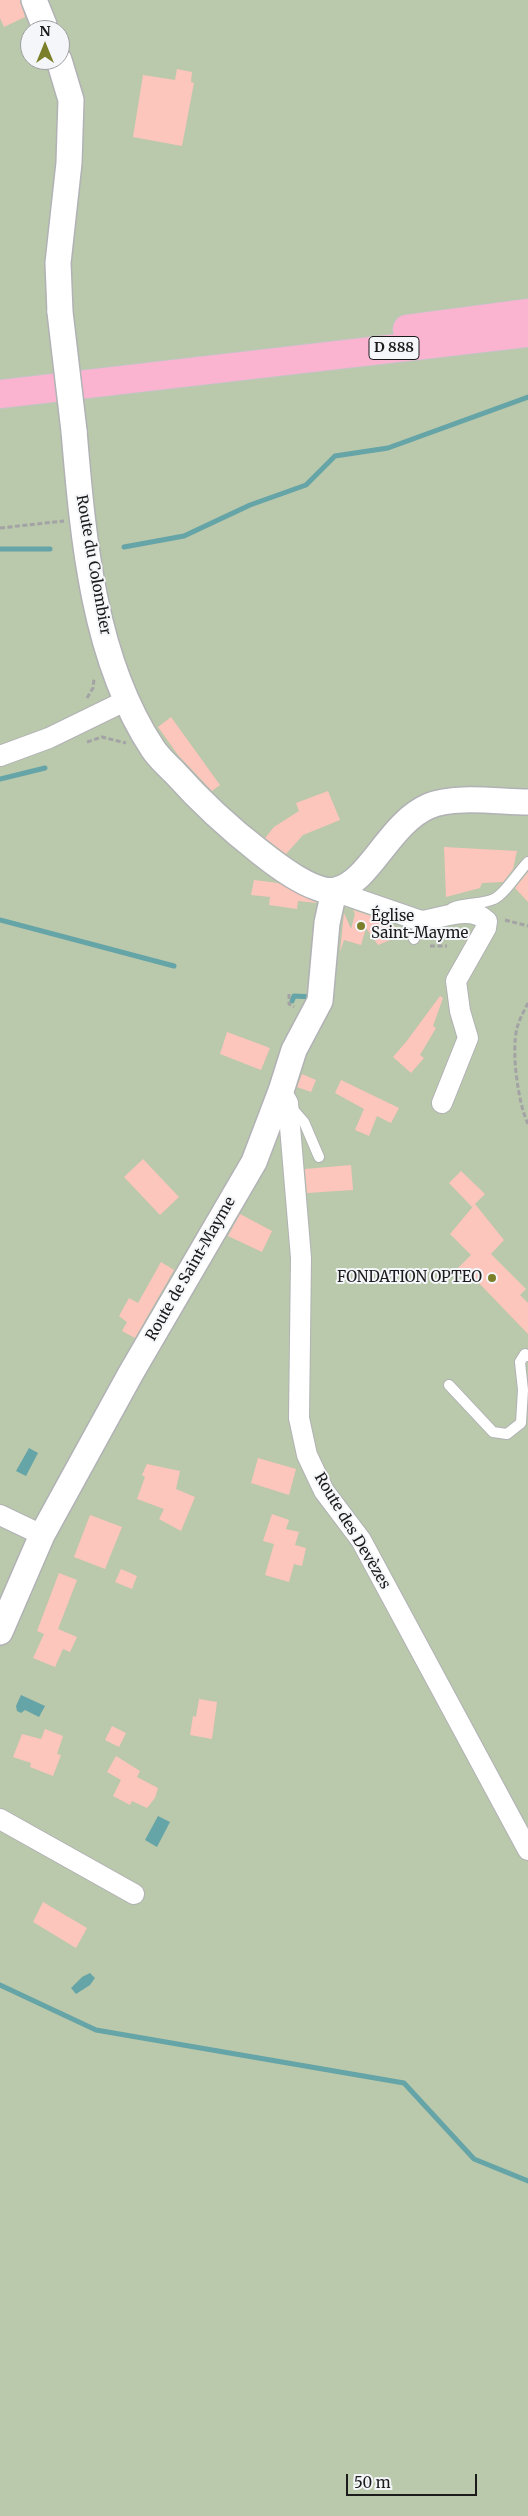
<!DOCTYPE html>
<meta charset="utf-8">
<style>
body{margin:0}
#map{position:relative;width:528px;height:2516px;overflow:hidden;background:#e8e8ec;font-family:Merriweather,serif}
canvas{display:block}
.north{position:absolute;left:20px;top:20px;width:50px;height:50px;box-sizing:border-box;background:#f5f6f9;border:1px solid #9e9ea1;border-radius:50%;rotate:0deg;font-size:14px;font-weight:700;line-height:20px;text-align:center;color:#1b1b1c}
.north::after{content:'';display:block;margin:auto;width:18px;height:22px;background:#7c7f29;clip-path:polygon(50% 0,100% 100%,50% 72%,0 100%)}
.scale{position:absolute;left:346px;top:2474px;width:131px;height:22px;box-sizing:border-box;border:2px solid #1b1b1c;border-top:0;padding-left:6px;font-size:15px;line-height:18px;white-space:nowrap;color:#1b1b1c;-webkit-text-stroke:4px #f5f6f9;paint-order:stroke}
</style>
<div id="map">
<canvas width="528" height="2516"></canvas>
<div class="north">N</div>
<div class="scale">50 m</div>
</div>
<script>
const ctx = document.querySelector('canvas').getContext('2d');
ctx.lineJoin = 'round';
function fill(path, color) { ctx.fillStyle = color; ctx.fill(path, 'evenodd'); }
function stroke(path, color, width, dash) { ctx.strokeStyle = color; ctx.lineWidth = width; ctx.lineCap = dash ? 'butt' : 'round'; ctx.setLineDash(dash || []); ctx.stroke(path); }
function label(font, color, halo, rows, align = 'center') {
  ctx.font = font + ' Merriweather,serif'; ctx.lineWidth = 4; ctx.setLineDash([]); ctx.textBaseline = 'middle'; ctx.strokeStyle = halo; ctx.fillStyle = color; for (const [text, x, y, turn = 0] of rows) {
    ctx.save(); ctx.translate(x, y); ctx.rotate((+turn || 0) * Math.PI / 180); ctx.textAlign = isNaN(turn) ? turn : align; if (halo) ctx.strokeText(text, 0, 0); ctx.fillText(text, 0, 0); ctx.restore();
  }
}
const green = new Path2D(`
 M 0,0 L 528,0 L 528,2516 L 0,2516 ZM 30,30 L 60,30 L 60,60 L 30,60 Z`);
const water = new Path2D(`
 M 29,1448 L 38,1453 L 26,1476 L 16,1471 Z
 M 21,1695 L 45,1706 L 39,1717 L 25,1710 L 21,1713 L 17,1711 L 16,1706 Z
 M 158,1816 L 170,1822 L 157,1847 L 145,1840 Z
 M 90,1973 L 95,1978 L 90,1985 L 76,1994 L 71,1988 L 82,1977 Z`);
const stream = new Path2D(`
 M 124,547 L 184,536 L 250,505 L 306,485 L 335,456 L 388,448 L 528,397
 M 0,549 L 50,549
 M 0,779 L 45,768
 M 0,920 L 174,966
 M 292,1001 L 294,996 L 312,997
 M 0,1985 L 96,2030 L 404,2083 L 474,2159 L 528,2181`);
const building = new Path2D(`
 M 0,0 L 20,0 L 25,17 L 4,27 L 0,18 Z
 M 177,69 L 192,72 L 191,82 L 194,83 L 182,146 L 133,137 L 143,75 L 175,80 Z
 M 171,717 L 220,785 L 212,791 L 178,755 L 158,727 Z
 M 328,791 L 340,820 L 303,835 L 286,854 L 265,838 L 274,827 L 299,811 L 296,803 Z
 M 444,847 L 517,851 L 513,869 L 503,882 L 482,883 L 480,888 L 446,897 Z
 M 528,872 L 528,902 L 515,888 Z
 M 254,880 L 278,883 L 317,903 L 298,901 L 297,909 L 269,905 L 270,897 L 251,895 Z
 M 353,910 L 380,919 L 400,929 L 388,935 L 390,940 L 378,945 L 366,928 L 361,945 L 344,940 L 340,952 L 344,913 L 351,929 L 355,914 Z
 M 440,996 L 443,998 L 433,1026 L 436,1028 L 420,1055 L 424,1058 L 411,1073 L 393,1057 L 406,1042 Z
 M 227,1032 L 270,1048 L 261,1070 L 220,1054 Z
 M 302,1074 L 316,1080 L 311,1092 L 297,1087 Z
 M 341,1080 L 399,1108 L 391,1123 L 377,1116 L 369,1136 L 355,1130 L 364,1109 L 335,1093 Z
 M 143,1159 L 179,1197 L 160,1215 L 124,1177 Z
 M 351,1165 L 353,1190 L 307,1193 L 305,1169 Z
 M 461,1171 L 485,1194 L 472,1207 L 449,1183 Z
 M 475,1204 L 504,1240 L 491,1254 L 526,1289 L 520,1295 L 528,1303 L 528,1334 L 476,1280 L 473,1282 L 468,1277 L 466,1279 L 457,1269 L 471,1255 L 450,1234 Z
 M 240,1214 L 272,1231 L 262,1252 L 228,1236 Z
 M 161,1262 L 174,1270 L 135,1338 L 122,1331 L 127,1322 L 119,1316 L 129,1298 L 138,1303 Z
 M 258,1458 L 296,1469 L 289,1495 L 251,1483 Z
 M 147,1464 L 180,1471 L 176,1489 L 195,1497 L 181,1531 L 159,1519 L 164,1509 L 137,1499 L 145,1477 L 142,1475 Z
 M 272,1514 L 289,1520 L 286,1529 L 299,1532 L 295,1545 L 306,1548 L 302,1566 L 294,1564 L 289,1582 L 265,1575 L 274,1544 L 263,1541 Z
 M 90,1515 L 122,1527 L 105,1569 L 74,1557 Z
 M 121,1569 L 137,1576 L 132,1589 L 115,1582 Z
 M 59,1573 L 77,1580 L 58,1629 L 77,1637 L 70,1652 L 63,1649 L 55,1667 L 33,1658 L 44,1634 L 37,1631 Z
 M 199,1699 L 217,1702 L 212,1739 L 190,1735 L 193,1716 L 196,1717 Z
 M 112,1726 L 126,1733 L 119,1747 L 105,1740 Z
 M 45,1729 L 63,1736 L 57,1754 L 61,1755 L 53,1776 L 30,1767 L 31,1763 L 13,1757 L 22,1734 L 41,1739 Z
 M 116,1756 L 140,1771 L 137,1777 L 158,1788 L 155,1798 L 147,1808 L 132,1801 L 130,1805 L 113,1796 L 121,1780 L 107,1772 Z
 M 43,1902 L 87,1928 L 76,1948 L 33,1922 Z`);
const path = new Path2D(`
 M 0,528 L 64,521
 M 87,698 L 93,688 L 94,679
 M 87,742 L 102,737 L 126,743
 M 505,920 L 528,926
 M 430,946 L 447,946
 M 289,994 L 289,1004 L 294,1007
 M 528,1003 C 524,1011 519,1020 517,1028 C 511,1051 518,1103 528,1124`);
const service = new Path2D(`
 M 452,908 C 466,902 481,905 494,899 C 504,895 519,871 528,862
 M 414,939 L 421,921
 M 290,1106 L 304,1122 L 319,1157
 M 449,1385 L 493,1432 L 507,1434 L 521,1423 L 523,1390 L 520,1362 L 525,1354 L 528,1356`);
const minor = new Path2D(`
 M 0,756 L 49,738 L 125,701
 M 334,891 L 421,921 C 441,919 470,904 487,921 L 486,928 L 456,981 L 460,1011 L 468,1038 L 442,1103
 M 281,1091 L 288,1103 L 301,1258 L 299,1418 L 307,1455 L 324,1491 L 361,1540 L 528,1850
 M 0,1515 L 42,1535
 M 0,1819 L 134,1894`);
const tertiary = new Path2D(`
 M 34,0 L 44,25 L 44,30
 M 59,60 L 71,100 L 69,163 L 58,263 L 60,312
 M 74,431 C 83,537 93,659 153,749 C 159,758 168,766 175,773 C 201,802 229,828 260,852 C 275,864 315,895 336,890 C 370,882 389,823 429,806 C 454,795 500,802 528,802
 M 0,1632 L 42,1535 L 131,1373 L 254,1162 L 281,1091 L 294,1050 L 320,1001 L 327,923 L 334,891`);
const primary = new Path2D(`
 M 407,329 L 528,313
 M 0,394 L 528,333`);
const tertiaryBridge = new Path2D(`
 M 60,312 L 74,431`);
const markers = [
 [361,926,5,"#7c7f29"],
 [492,1278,5,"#7c7f29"]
];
const shields = [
 [394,348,50]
];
const shieldNames = [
 ["D 888",394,348]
];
const streetNames = [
 ["Route du Colombier",93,565,80],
 ["Route de Saint-Mayme",191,1269,-60],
 ["Route des Devèzes",352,1531,59]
];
const poiNames = [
 ["Église",371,917],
 ["Saint-Mayme",371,934],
 ["FONDATION OPTEO",482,1278,"right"]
];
fill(green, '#bac8ab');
fill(water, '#65a4a7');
stroke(stream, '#65a4a7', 5);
fill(building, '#fdc6bc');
stroke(service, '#b1b2b5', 12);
stroke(minor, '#b1b2b5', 22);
stroke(tertiary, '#b1b2b5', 28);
stroke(primary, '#c4c4c4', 30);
stroke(path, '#a3a3a6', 3, [5, 2.5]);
stroke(service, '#fff', 10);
stroke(minor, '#fff', 20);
stroke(tertiary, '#fff', 25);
stroke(primary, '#fab4cf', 28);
stroke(tertiaryBridge, '#b1b2b5', 28, []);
stroke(tertiaryBridge, '#fff', 25);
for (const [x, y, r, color] of markers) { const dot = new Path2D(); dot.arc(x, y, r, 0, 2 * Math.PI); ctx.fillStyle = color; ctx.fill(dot); stroke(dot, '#f5f6f9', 2); }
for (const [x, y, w] of shields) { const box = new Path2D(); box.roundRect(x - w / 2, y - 11.5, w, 23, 4); ctx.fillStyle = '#f5f6f9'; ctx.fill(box); stroke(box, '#1b1b1c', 1); }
label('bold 14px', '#1b1b1c', null, shieldNames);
label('15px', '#1b1b1c', '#f5f6f9', streetNames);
label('15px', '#1b1b1c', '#f5f6f9', poiNames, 'left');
</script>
